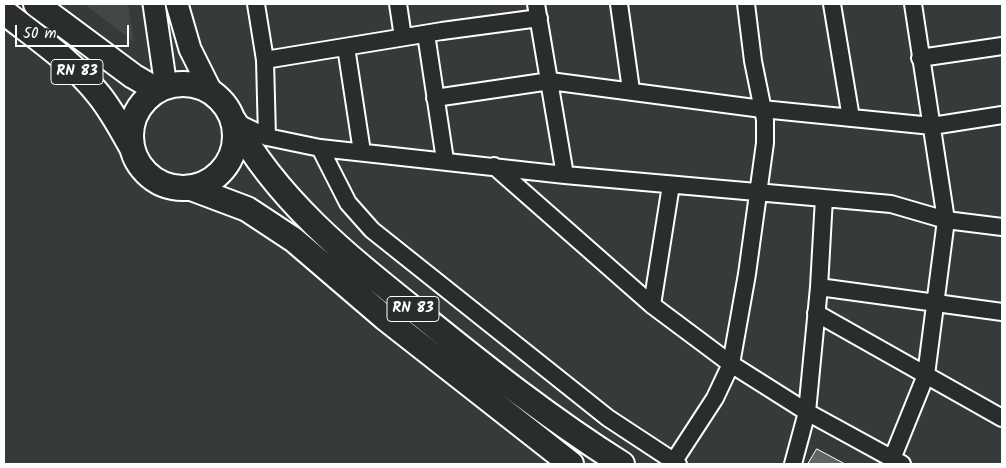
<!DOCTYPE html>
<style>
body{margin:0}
#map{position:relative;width:1006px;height:468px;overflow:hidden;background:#373a3b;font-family:Kalam,sans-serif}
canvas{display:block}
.frame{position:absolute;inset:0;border:5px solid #fff;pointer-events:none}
.scale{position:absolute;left:15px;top:25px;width:114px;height:22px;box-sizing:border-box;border:2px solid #fff;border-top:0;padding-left:6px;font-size:15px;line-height:18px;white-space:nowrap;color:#fff;-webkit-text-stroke:4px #2a2d2e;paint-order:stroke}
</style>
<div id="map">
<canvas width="1006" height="468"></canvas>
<div class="frame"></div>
<div class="scale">50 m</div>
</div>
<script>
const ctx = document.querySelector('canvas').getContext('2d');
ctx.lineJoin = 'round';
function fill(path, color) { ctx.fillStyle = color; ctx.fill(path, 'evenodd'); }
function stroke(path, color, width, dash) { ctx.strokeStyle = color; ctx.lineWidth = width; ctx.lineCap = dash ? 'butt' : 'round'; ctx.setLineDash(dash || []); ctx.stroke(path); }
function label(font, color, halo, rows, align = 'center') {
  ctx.font = font + ' Kalam,sans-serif'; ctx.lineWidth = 4; ctx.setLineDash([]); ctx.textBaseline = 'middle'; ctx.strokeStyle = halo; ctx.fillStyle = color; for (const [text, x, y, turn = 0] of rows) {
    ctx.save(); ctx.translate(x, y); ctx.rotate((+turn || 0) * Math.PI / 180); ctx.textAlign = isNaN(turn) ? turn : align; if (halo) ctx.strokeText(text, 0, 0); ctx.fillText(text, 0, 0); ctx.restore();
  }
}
const built = new Path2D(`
 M 84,4 L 128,4 L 134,42 Z`);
const building = new Path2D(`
 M 817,449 L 845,464 L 808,464 Z`);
const minor = new Path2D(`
 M 256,4 L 265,60 L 267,137
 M 398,4 L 403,37
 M 536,4 L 565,175
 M 619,4 L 631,90
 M 832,4 L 851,118
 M 426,34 L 445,160
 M 346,47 L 362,152
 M 920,58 L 1002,46
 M 265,60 L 442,31 L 539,18
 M 435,98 L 550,81 L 762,109 L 932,126 L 1002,115
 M 234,121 L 267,137 L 320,148 L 565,175 L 891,204 L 946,220 L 1002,227
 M 320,148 L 348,203 L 372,230 L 608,418 L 678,464
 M 494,166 L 652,305 L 731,364 L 807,412 L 902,464
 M 819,287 L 1002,312
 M 652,305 L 671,185
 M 816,313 L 1002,418
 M 892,459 L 926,375 L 946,220 L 913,4
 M 674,461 L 715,398 L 731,364 L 747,274 L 765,143 L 765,120 L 753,61 L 746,4
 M 793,464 L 807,412 L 819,287 L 824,198`);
const major = new Path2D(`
 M 154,4 L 166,87
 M 177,4 L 190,49 L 211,91`);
const highway = new Path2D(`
 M 36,4 L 133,76 L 157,90
 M 4,12 C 37,38 73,62 99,95 C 112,111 122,130 132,148
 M131 136a52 52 0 1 1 104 0a52 52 0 1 1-104 0Z
 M 234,121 C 278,202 351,259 422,316 C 486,368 552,420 622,464
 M 191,188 L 247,209 L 294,240 L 385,318 L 571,464`);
const shields = [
 [77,72,52],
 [413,309,52]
];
const shieldNames = [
 ["RN 83",77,72],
 ["RN 83",413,309]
];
fill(built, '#444748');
fill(building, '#636465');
stroke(building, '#fff', 1);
stroke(minor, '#fff', 20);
stroke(major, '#fff', 25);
stroke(highway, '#fff', 28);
stroke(minor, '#2a2d2e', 16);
stroke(major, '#2a2d2e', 21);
stroke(highway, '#2a2d2e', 24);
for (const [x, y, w] of shields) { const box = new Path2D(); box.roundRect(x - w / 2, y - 12.5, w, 25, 4); ctx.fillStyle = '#2a2d2e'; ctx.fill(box); stroke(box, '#fff', 1); }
label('bold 15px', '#fff', null, shieldNames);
</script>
